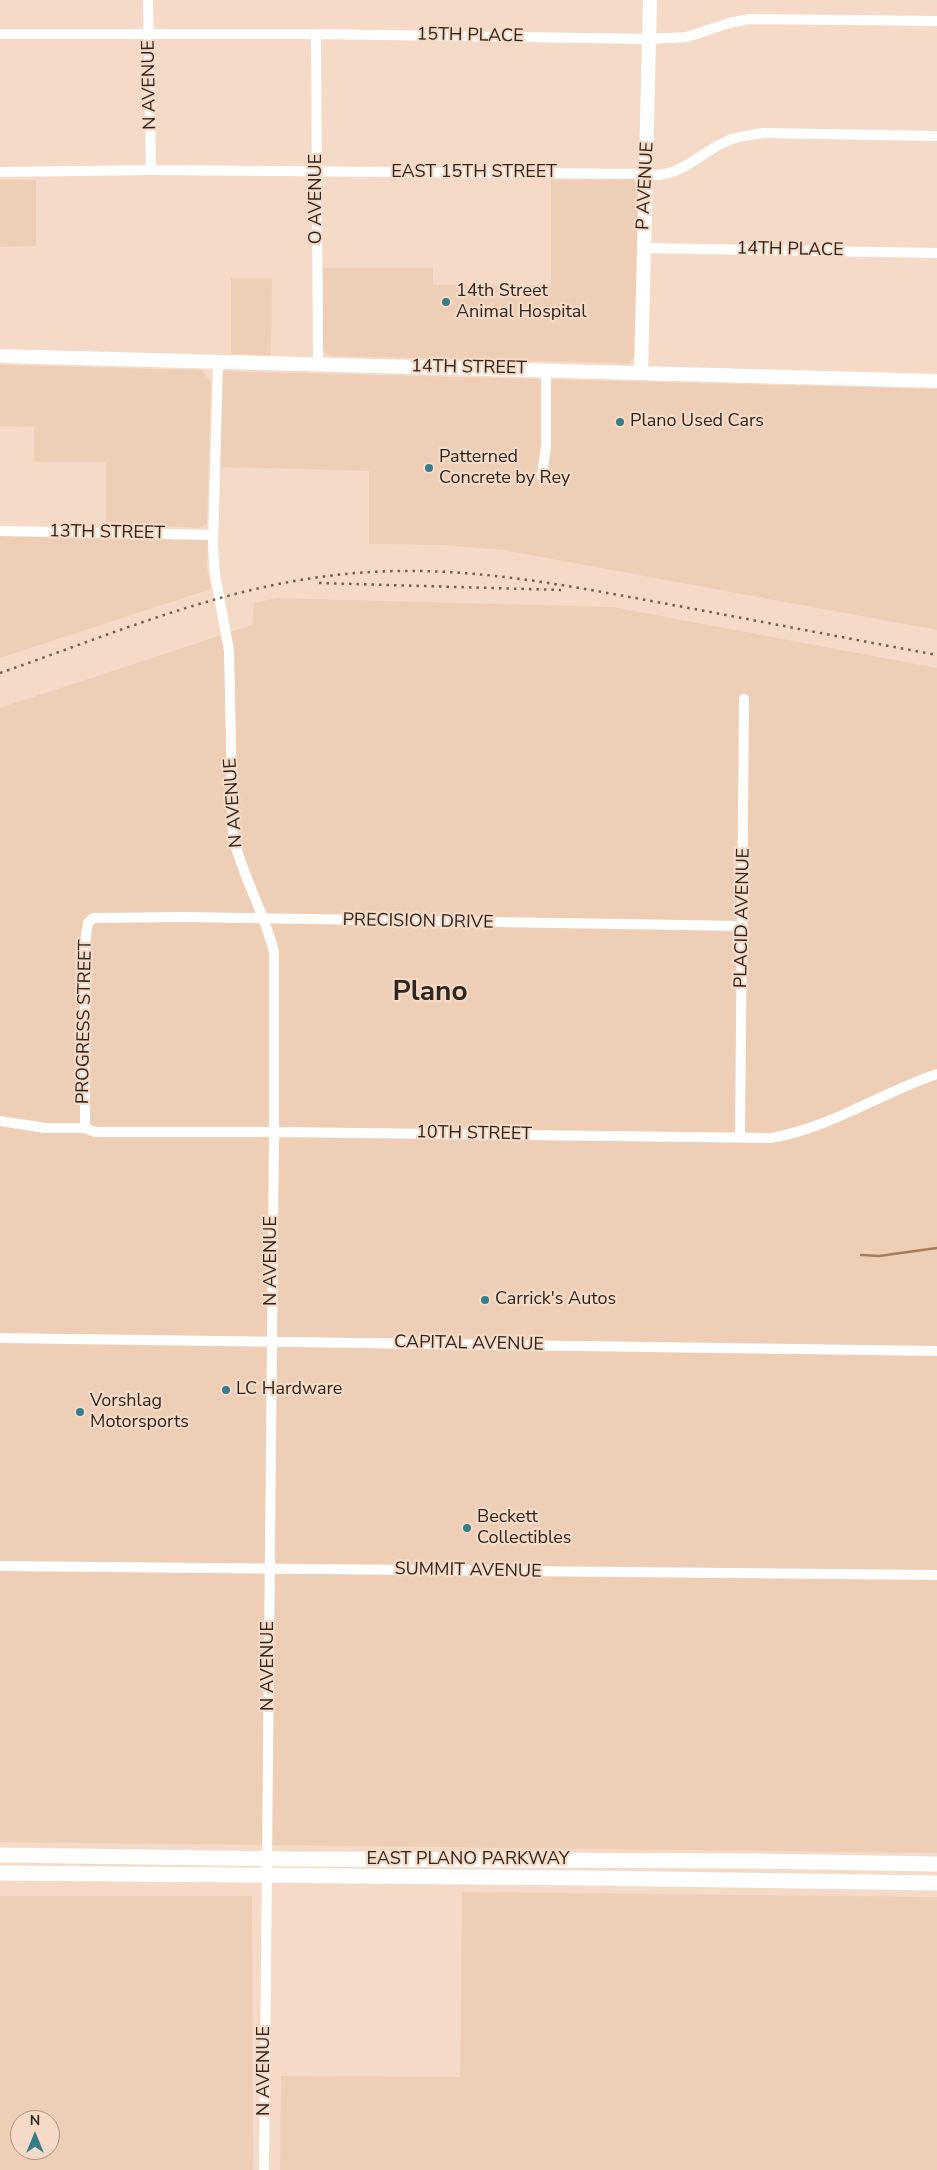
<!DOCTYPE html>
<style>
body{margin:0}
#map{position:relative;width:937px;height:2170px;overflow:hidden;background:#f5dbc7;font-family:"Nunito Sans",sans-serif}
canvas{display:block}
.north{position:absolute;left:10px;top:2110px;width:50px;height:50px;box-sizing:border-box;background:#f5dbc7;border:1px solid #a69383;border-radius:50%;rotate:0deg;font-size:14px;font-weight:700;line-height:20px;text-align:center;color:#2f261e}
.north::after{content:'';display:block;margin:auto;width:18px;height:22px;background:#377d89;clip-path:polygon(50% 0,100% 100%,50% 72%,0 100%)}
</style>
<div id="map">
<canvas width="937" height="2170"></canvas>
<div class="north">N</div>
</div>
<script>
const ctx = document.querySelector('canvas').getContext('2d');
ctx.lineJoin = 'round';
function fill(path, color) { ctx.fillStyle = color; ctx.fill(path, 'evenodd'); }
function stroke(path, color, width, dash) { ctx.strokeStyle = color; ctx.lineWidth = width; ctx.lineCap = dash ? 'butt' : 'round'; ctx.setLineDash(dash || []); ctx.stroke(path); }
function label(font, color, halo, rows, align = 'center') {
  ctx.font = font + ' "Nunito Sans",sans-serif'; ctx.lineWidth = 4.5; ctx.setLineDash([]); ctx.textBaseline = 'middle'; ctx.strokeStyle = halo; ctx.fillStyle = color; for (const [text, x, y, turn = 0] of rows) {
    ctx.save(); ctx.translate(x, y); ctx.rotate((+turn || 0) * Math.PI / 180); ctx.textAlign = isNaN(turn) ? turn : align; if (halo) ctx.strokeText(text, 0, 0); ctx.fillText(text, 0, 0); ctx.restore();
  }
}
const built = new Path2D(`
 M 633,179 L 641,187 L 634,356 L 629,363 L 329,356 L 322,348 L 323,268 L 433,268 L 433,285 L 551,285 L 551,180 Z
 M 36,180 L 36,246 L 0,247 L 0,180 Z
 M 231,278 L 272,278 L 271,355 L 231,354 Z
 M 0,365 L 202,370 L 211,383 L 207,524 L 199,528 L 106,523 L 106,462 L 34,462 L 34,427 L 0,426 Z
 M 218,371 L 937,389 L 937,630 L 503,550 L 443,545 L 369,544 L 369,471 L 217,467 Z
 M 0,535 L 208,540 L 207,567 L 211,589 L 0,658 Z
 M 276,598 L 613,607 L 937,668 L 937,1853 L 0,1842 L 0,708 L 252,625 L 254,603 Z
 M 462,1892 L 937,1897 L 937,2170 L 280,2170 L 281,2076 L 460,2077 Z
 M 0,1896 L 252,1896 L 253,2170 L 0,2170 ZM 20,2120 L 50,2120 L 50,2150 L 20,2150 Z`);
const stream = new Path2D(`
 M 861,1255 L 879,1256 L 937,1248`);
const street = new Path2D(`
 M 148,0 L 151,170
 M 0,34 L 316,34 L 650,39 L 687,37 L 729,23 L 749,19 L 937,21
 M 316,34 L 318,364
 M 0,172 L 151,170 L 646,174 C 678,180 698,154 725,142 C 737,136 750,135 763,133 L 937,136
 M 643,248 L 937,253
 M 218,362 L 213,546 L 215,575 L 229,650 L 233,837 C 243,877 264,912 274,952 L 274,1132 L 264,2170
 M 542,476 L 546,446 L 546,370
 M 0,531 L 213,535
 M 0,1121 L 45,1128 L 85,1128 L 95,1132 L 274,1132 L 771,1138 C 830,1128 881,1093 937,1074
 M 85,1128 L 85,942 L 88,923 L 93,918 L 184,917 L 743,926
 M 740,1137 L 744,699
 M 0,1338 L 937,1351
 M 0,1566 L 937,1575`);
const secondary = new Path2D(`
 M 0,356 L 937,381
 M 641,373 L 650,0`);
const primary = new Path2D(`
 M 0,1855 L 289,1859 L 752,1861 L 937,1864
 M 0,1873 L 591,1878 L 937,1883`);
const rail = new Path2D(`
 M 319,583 L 561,590
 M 0,673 C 107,636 214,590 328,576 C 444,561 548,582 662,603 C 754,620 845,638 937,655`);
const markers = [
 [446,302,5,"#377d89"],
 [620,422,5,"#377d89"],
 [429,468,5,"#377d89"],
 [485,1300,5,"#377d89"],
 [226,1390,5,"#377d89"],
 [80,1412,5,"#377d89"],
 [467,1528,5,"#377d89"]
];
const streetNames = [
 ["15TH PLACE",470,36,1],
 ["N AVENUE",150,85,-91],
 ["EAST 15TH STREET",474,173],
 ["P AVENUE",646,186,-87],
 ["O AVENUE",317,199,-90],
 ["14TH PLACE",790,250,1],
 ["14TH STREET",469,368,1],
 ["13TH STREET",107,533,1],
 ["N AVENUE",234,803,-94],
 ["PLACID AVENUE",743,918,-89],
 ["PRECISION DRIVE",418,922,1],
 ["PROGRESS STREET",85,1022,-89],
 ["10TH STREET",474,1134,1],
 ["N AVENUE",272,1261,-90],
 ["CAPITAL AVENUE",469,1344,1],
 ["SUMMIT AVENUE",468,1571,1],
 ["N AVENUE",269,1666,-90],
 ["EAST PLANO PARKWAY",468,1860],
 ["N AVENUE",265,2071,-90]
];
const poiNames = [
 ["14th Street",456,292],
 ["Animal Hospital",456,313],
 ["Plano Used Cars",630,422],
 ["Patterned",439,458],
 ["Concrete by Rey",439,479],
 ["Carrick's Autos",495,1300],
 ["LC Hardware",236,1390],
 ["Vorshlag",90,1402],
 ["Motorsports",90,1423],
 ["Beckett",477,1518],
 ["Collectibles",477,1539]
];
const townNames = [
 ["Plano",430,993]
];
fill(built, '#eecfb6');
stroke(stream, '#a87c58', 2.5);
stroke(street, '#fff', 10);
stroke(secondary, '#fff', 14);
stroke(primary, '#fff', 15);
stroke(rail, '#6e5f53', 2.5, [2.5, 5]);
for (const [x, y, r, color] of markers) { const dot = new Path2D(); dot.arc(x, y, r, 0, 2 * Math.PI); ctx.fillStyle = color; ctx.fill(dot); stroke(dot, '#f5dbc7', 2); }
label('18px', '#2f261e', '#f5dbc7', streetNames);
label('18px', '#2f261e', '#f5dbc7', poiNames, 'left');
label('bold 28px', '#2f261e', '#f5dbc7', townNames);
</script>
